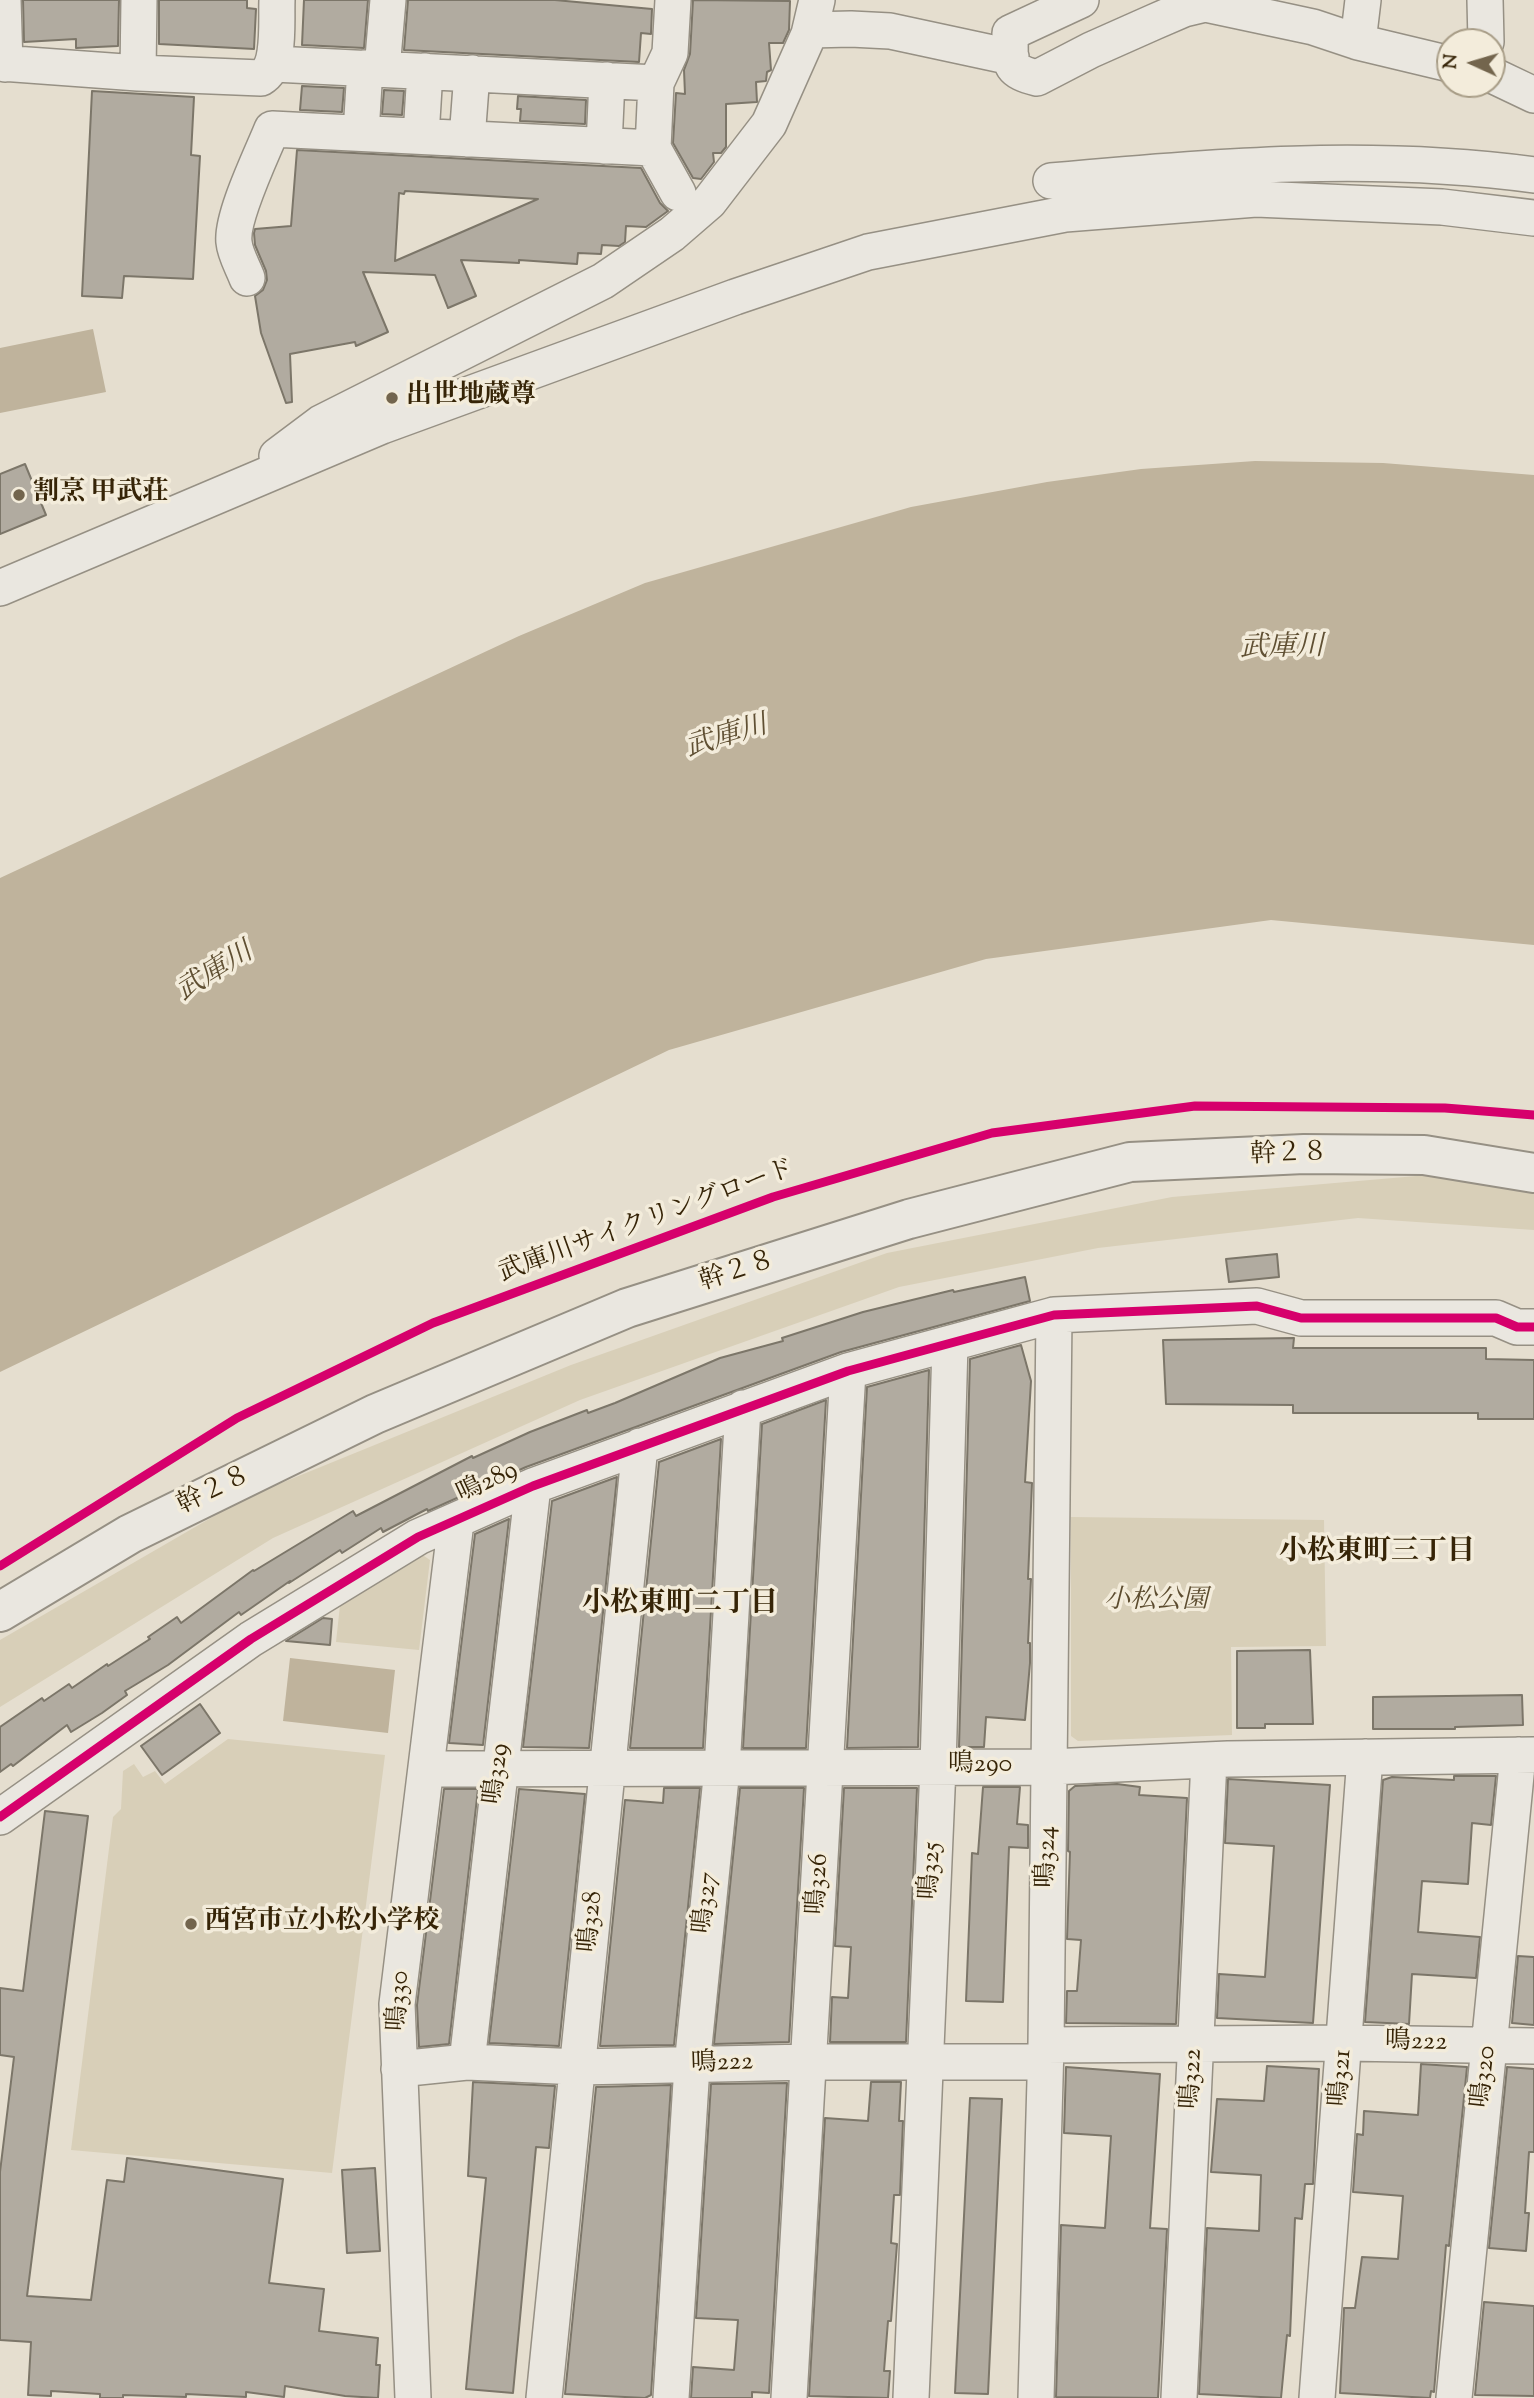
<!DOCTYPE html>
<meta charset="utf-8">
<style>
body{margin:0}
#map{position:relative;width:1534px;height:2398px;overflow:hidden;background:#e5decf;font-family:"Sorts Mill Goudy",serif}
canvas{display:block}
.north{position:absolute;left:1436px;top:28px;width:70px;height:70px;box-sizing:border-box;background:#f3ecdb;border:2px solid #a79c86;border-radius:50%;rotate:274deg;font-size:19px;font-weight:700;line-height:28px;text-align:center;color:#362407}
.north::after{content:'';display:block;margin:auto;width:24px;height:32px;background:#73654d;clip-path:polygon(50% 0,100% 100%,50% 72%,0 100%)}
</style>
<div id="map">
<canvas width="1534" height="2398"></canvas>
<div class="north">N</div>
</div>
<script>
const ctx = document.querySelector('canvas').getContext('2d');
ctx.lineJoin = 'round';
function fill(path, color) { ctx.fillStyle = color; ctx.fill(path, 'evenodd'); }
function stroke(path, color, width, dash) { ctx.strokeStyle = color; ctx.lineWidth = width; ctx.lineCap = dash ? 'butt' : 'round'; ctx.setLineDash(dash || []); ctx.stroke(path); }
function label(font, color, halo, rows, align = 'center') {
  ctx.font = font + ' "Sorts Mill Goudy","Noto Serif JP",serif'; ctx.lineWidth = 7; ctx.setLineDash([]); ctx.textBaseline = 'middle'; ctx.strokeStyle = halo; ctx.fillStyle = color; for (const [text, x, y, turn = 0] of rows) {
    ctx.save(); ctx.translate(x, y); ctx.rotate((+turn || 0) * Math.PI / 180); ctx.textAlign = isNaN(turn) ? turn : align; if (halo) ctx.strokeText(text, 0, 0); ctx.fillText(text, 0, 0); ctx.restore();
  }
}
const green = new Path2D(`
 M 1428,1175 L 1534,1193 L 1534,1230 L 1358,1218 L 1098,1248 L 899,1287 L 580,1400 L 273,1538 L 0,1707 L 0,1640 L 247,1497 L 571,1365 L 887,1253 L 1172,1197 Z
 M 1071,1517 L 1324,1520 L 1326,1646 L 1231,1647 L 1232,1735 L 1078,1741 L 1071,1736 Z
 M 418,1552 L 430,1560 L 419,1650 L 336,1642 L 341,1596 Z
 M 228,1739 L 385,1755 L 332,2173 L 71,2150 L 113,1817 L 121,1809 L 123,1771 L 134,1764 L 143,1777 L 155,1771 L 165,1784 Z`);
const water = new Path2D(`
 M 93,329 L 106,392 L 0,413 L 0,348 Z
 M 1255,461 L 1383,463 L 1534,475 L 1534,945 L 1271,920 L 986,959 L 669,1050 L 0,1372 L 0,878 L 519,636 L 645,583 L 911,507 L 1047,482 L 1141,469 Z
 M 290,1658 L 395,1670 L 388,1733 L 283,1721 Z`);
const building = new Path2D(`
 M 23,0 L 119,0 L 118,46 L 76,48 L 76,39 L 24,42 Z
 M 159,0 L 247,0 L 247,8 L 256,9 L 254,49 L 159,44 Z
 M 304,0 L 368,0 L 364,48 L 302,45 Z
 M 408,0 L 555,0 L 652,9 L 651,34 L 641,33 L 639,62 L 404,50 Z
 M 693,0 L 790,1 L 789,30 L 783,43 L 769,43 L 771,70 L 767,72 L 766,81 L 756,82 L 757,102 L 726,104 L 726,147 L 721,153 L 713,153 L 714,162 L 701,179 L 693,178 L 673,143 L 676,93 L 685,94 L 684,70 L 690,54 Z
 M 302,86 L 344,88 L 342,112 L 300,110 Z
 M 384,90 L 404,91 L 402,115 L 382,114 Z
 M 92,91 L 194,97 L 191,155 L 200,156 L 193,279 L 124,276 L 122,298 L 82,296 Z
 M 518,96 L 586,100 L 585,124 L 520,121 L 521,109 L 517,109 Z
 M 297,150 L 641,168 L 660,203 L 668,211 L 646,227 L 626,226 L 625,242 L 619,246 L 602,245 L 601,254 L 578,253 L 577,264 L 519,260 L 519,263 L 461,260 L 476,296 L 448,308 L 435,275 L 363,272 L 388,332 L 356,346 L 355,342 L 290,354 L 292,402 L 286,403 L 261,333 L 255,296 L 263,290 L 267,280 L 266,271 L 255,245 L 254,233 L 255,229 L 291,226 ZM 405,191 L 538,199 L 395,261 L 399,193 L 404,194 Z
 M 25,464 L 46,515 L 0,534 L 0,474 Z
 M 1277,1254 L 1279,1277 L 1229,1282 L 1226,1259 Z
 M 1025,1277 L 1030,1301 L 841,1352 L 526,1467 L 428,1511 L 427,1509 L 383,1532 L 381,1528 L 342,1553 L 340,1550 L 289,1583 L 290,1581 L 241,1615 L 239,1612 L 168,1665 L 125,1691 L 127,1695 L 102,1713 L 71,1732 L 67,1725 L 13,1766 L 11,1764 L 0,1772 L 0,1727 L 42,1698 L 44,1701 L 69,1684 L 72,1688 L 107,1664 L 108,1666 L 150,1639 L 148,1637 L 177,1617 L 181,1623 L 253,1570 L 254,1571 L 353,1511 L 356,1516 L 472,1456 L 473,1458 L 530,1432 L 587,1410 L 588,1413 L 615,1403 L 720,1358 L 783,1341 L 782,1338 L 863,1312 L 953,1290 L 954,1292 Z
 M 1294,1338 L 1293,1348 L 1486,1348 L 1486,1359 L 1534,1360 L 1534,1419 L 1478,1419 L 1478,1413 L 1293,1413 L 1293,1405 L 1166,1404 L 1163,1340 Z
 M 1021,1345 L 1031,1381 L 1025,1482 L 1032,1483 L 1028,1579 L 1031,1579 L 1028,1643 L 1030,1643 L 1030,1663 L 1025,1720 L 986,1717 L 984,1747 L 959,1747 L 970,1359 Z
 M 929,1370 L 918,1747 L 847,1748 L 867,1387 Z
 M 826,1400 L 806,1748 L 743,1748 L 762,1424 Z
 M 721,1439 L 703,1748 L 630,1748 L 659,1462 Z
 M 617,1477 L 589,1748 L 523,1747 L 552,1501 Z
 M 509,1519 L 483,1745 L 449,1743 L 475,1534 Z
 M 323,1618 L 332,1619 L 330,1645 L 286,1641 Z
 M 1310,1650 L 1313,1724 L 1265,1724 L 1265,1728 L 1237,1728 L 1237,1651 Z
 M 1522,1695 L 1523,1725 L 1455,1727 L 1455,1729 L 1373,1729 L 1373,1697 Z
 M 200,1704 L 220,1733 L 162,1775 L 141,1746 Z
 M 1454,1776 L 1496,1776 L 1491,1825 L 1472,1823 L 1468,1884 L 1422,1881 L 1418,1932 L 1480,1937 L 1476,1978 L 1412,1974 L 1409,2024 L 1365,2022 L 1383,1780 L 1392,1777 L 1454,1780 Z
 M 1228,1779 L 1330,1785 L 1313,2023 L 1217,2018 L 1219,1974 L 1265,1977 L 1274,1846 L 1225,1843 Z
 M 1117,1784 L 1140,1787 L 1139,1795 L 1187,1798 L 1176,2024 L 1066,2023 L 1067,1991 L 1077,1991 L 1081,1940 L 1067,1939 L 1070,1852 L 1068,1851 L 1069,1791 L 1075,1786 Z
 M 983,1787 L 1020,1787 L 1017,1824 L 1028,1825 L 1028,1848 L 1009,1847 L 1003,2002 L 966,2001 L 972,1853 L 978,1854 Z
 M 664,1788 L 700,1788 L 674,2045 L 600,2046 L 625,1800 L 663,1803 Z
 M 740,1788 L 804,1788 L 789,2042 L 714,2044 Z
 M 844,1788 L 917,1788 L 906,2042 L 830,2042 L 832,1997 L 848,1998 L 851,1947 L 835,1946 Z
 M 444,1789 L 478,1789 L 449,2044 L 419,2047 L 417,2005 Z
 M 519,1789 L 585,1794 L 559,2046 L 489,2043 Z
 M 45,1811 L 88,1816 L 27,2296 L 91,2300 L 107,2180 L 124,2182 L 127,2158 L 283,2179 L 269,2283 L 324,2289 L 319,2331 L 378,2338 L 376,2365 L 380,2365 L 378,2398 L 345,2396 L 285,2386 L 284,2397 L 246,2392 L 246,2397 L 186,2394 L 186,2397 L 123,2395 L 123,2398 L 100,2398 L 100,2394 L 51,2391 L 51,2396 L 28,2395 L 31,2342 L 0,2340 L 0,2172 L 14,2057 L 0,2055 L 0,1988 L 23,1991 Z
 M 1518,1956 L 1534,1957 L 1534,2025 L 1512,2023 Z
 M 1421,2064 L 1467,2067 L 1449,2246 L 1446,2245 L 1434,2392 L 1431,2391 L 1430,2398 L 1340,2393 L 1344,2308 L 1355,2308 L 1362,2257 L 1398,2259 L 1403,2196 L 1353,2192 L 1357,2134 L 1363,2135 L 1364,2111 L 1418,2115 Z
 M 1267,2066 L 1319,2069 L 1313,2184 L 1305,2184 L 1302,2219 L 1295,2218 L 1290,2336 L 1287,2335 L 1281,2398 L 1199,2394 L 1207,2228 L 1259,2231 L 1261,2175 L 1211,2172 L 1217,2099 L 1264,2101 Z
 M 1066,2067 L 1160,2074 L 1150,2228 L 1167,2229 L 1158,2398 L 1056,2397 L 1061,2225 L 1105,2228 L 1111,2136 L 1064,2133 Z
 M 1507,2067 L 1534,2069 L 1534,2152 L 1529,2152 L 1525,2213 L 1529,2213 L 1526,2251 L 1489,2248 Z
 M 473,2082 L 555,2086 L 549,2148 L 536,2147 L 513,2393 L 466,2389 L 486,2178 L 468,2176 Z
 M 871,2082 L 901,2082 L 899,2121 L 903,2121 L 900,2195 L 894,2195 L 891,2243 L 897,2244 L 891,2321 L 888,2321 L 884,2371 L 890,2371 L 888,2398 L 809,2396 L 825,2118 L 868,2121 Z
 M 787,2083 L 769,2393 L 752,2392 L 752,2398 L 691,2398 L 693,2367 L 734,2370 L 738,2320 L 696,2318 L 711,2084 Z
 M 671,2085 L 651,2395 L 645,2398 L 565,2394 L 596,2087 Z
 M 970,2098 L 1002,2099 L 988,2394 L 955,2393 Z
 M 375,2168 L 380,2251 L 347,2253 L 342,2170 Z
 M 1484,2302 L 1534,2306 L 1534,2396 L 1475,2395 Z`);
const minor = new Path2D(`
 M 3,0 L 5,64
 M 1081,0 L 1010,33 C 1011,62 1005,70 1037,78 L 1091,50 L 1154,22 L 1184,9 L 1205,4 L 1313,27 L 1358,42 L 1363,0
 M 1485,0 L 1486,42
 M 810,30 L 851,29 L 890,31 L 1011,57
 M 1358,42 L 1450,64
 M 0,63 L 138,73 L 261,78 C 281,67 276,22 277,0
 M 274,64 L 656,83
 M 382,69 L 388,0
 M 138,73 L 139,0
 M 1492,75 L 1534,95
 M 361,133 L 365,68
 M 421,136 L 425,71
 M 467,139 L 472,73
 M 604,146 L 607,80
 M 653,148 L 678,193
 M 1051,181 C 1212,166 1373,153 1534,175
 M 247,278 C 243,267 235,254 234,242 C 231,217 262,154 272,129 L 653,148 L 656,83 L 670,53 L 673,0
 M 277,456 L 321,423 L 603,281 L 672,234 L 709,202 L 769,124 L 809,34 L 817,0
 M 0,588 L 382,426 L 735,297 L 868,252 L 1065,214 L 1256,199 L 1442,207 L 1534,218
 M 426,1769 L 1050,1767 L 1228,1759 L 1534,1755
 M 0,1817 L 251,1639 L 418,1537 L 533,1486 L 848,1371 L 1054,1315 L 1257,1306 L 1301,1318 L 1496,1318 L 1517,1327 L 1534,1327
 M 1046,2045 L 1345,2043 L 1534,2046
 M 467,2062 L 533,1486
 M 399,2069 L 467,2062 L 579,2067 L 809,2062 L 1045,2062
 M 413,2398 L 397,2004 L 456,1522
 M 544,2398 L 640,1446
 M 671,2398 L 692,2066 L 722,1768 L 743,1408
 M 789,2398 L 848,1371
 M 911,2398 L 938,1767 L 950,1344
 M 1036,2398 L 1046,2045 L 1054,1315
 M 1179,2398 L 1209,1760
 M 1317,2398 L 1365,1757
 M 1454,2398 L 1518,1755`);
const tertiary = new Path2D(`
 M 0,1612 L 130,1534 L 375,1414 L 627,1308 L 909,1219 L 1130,1162 L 1304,1154 L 1424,1155 L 1534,1173`);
const cycleway = new Path2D(`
 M 0,1566 L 237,1418 L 433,1323 L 773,1197 L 992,1133 L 1195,1106 L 1445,1108 L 1534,1115
 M 0,1817 L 251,1639 L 418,1537 L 533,1486 L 848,1371 L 1054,1315 L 1257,1306 L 1301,1318 L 1496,1318 L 1517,1327 L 1534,1327`);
const markers = [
 [392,398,7,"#73654d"],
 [19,495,7,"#73654d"],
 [191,1924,7,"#73654d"]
];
const poiNames = [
 ["出世地蔵尊",406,398],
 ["割烹 甲武荘",33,495],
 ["西宮市立小松小学校",205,1924]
];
const streetNames = [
 ["幹２８",1289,1156,-2],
 ["武庫川サイクリングロード",647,1223,-20],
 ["幹２８",738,1273,-18],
 ["鳴289",488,1484,-25],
 ["幹２８",215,1492,-26],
 ["鳴290",980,1767],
 ["鳴329",499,1774,-83],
 ["鳴324",1049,1857,-89],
 ["鳴325",933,1871,-87],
 ["鳴326",820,1884,-87],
 ["鳴327",708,1903,-84],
 ["鳴328",593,1922,-85],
 ["鳴330",401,2001,-87],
 ["鳴222",1416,2044,1],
 ["鳴222",722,2065,-2],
 ["鳴320",1486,2077,-84],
 ["鳴321",1343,2078,-86],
 ["鳴322",1194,2079,-87]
];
const parkNames = [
 ["小松公園",1156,1603]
];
const waterNames = [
 ["武庫川",1282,650,-1],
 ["武庫川",727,739,-17],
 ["武庫川",216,974,-32]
];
const neighbourhoodNames = [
 ["小松東町三丁目",1377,1554],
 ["小松東町二丁目",680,1606]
];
fill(green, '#d8cfb8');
fill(water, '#bfb39c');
fill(building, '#b1aba0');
stroke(building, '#7c7669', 2);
stroke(minor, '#969084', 38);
stroke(tertiary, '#969084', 42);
stroke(minor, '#eae7e0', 35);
stroke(tertiary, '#eae7e0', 38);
stroke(cycleway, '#d6006c', 9);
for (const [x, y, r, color] of markers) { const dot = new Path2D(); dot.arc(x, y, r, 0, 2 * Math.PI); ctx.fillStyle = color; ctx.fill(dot); stroke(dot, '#f3ecdb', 2.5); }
label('bold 26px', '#362407', '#f3ecdb', poiNames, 'left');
label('26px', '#362407', '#f3ecdb', streetNames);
label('italic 26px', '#5c4c2f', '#f3ecdb', parkNames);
label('italic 28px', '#605033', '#f3ecdb', waterNames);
label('bold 28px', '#362407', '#f3ecdb', neighbourhoodNames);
</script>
